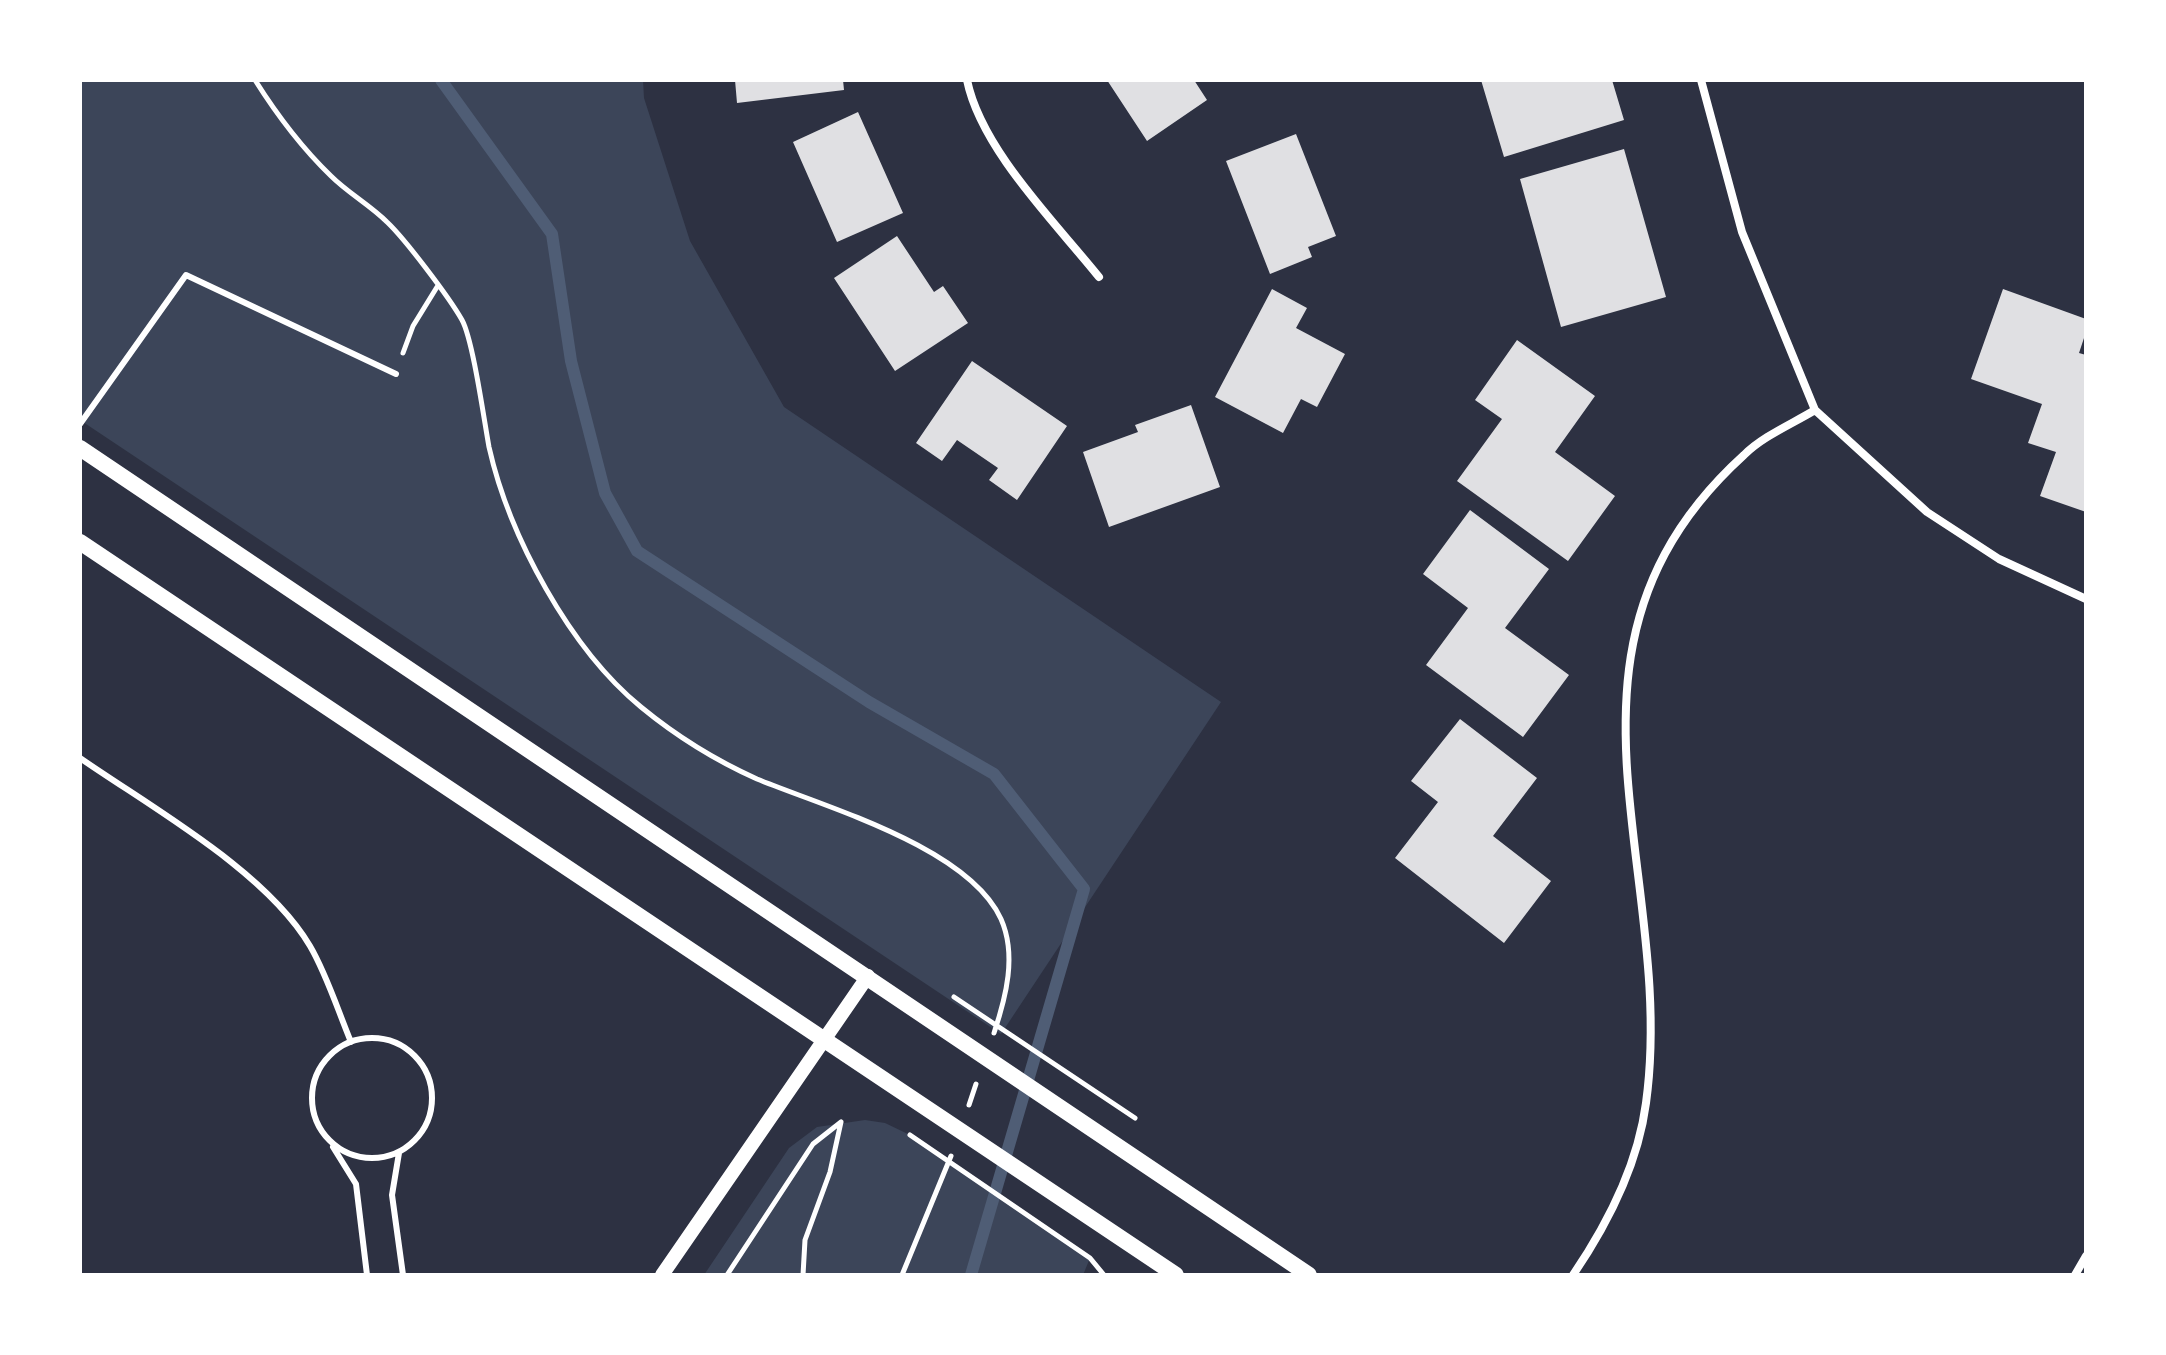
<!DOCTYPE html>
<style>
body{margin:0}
#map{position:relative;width:2166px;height:1355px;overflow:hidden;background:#2d3142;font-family:"Alegreya Sans",sans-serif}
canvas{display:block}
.frame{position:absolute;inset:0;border:82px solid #fff;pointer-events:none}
</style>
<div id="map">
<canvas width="2166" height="1355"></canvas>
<div class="frame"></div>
</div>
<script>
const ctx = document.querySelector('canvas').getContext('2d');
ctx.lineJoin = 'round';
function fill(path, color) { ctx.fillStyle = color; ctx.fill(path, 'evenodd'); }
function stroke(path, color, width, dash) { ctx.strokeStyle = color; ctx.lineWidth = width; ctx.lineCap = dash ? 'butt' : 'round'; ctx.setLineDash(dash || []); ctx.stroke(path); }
const green = new Path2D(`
 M 80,80 L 643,80 L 644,98 L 690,241 L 784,407 L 1221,702 L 1001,1034 L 80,420 Z
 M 865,1120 L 885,1123 L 910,1135 L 1090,1258 L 1083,1275 L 704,1275 L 789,1148 L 817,1127 Z`);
const stream = new Path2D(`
 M 441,80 L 552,234 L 571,361 L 605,493 L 637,551 L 869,702 L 994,774 L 1084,889 L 971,1275`);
const building = new Path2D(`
 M 735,80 L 843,80 L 844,90 L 737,103 Z
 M 1107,80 L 1194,80 L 1207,100 L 1147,141 Z
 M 1481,80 L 1612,80 L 1624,120 L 1504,157 Z
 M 858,112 L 903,213 L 837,242 L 793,142 Z
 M 1296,134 L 1336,236 L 1308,247 L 1312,257 L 1270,274 L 1226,161 Z
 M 1624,149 L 1666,297 L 1561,327 L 1520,179 Z
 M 897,236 L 934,292 L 943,286 L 968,323 L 895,371 L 834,278 Z
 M 1272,289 L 1307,308 L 1296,328 L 1345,354 L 1317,407 L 1301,399 L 1283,433 L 1215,397 Z
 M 2003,289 L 2086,319 L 2086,332 L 2079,353 L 2086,355 L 2086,512 L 2040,496 L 2056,452 L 2028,443 L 2042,404 L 1971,379 Z
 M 1517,340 L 1595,396 L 1555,452 L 1615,496 L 1568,561 L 1457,481 L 1502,419 L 1475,400 Z
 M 972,361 L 1067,426 L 1017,500 L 989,480 L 998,468 L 957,440 L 942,461 L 916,443 Z
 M 1191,405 L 1220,487 L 1109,527 L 1083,452 L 1138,432 L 1135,425 Z
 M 1470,510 L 1549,569 L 1505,628 L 1569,675 L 1523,737 L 1426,665 L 1468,608 L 1423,574 Z
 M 1460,719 L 1537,778 L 1493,836 L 1551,881 L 1504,943 L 1395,858 L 1438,802 L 1411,781 Z`);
const path = new Path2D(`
 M 255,80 C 277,115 301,147 331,176 C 348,193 370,205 387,222 C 405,239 449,297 462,320 C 473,340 484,420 489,447 C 509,536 570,649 641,707 C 675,735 717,761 757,779 C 825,807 968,847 1001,919 C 1017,955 1006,997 994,1033
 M 403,353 L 413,326 L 437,287
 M 954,997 L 1135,1118
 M 969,1105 L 976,1084
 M 910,1135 L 1090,1258 L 1104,1275
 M 727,1275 L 813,1144 L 841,1122
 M 803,1275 L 805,1240 L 830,1172 L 841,1122
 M 902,1275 L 951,1156`);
const service = new Path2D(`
 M 80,424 L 186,275 L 396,374
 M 80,758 C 152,808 266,871 310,946 C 327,975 338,1011 351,1042
 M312 1098a60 60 0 1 1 120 0a60 60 0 1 1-120 0Z
 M 333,1147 L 356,1184 L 367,1275
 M 399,1153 L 392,1195 L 403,1275`);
const minor = new Path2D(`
 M 967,80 C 981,149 1055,222 1099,277
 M 1701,80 L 1742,232 L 1815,410 L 1927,512 L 1999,559 L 2086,599
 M 1573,1275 C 1607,1225 1638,1164 1646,1103 C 1678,871 1530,649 1744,455 C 1763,436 1792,424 1815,410
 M 2075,1275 L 2086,1256`);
const tertiary = new Path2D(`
 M 662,1275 L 868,976`);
const secondary = new Path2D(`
 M 80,448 L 1309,1275
 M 80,542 L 1176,1275`);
fill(green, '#3c4559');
stroke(stream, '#4f5d75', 12);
fill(building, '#e0e0e3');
stroke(path, '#fff', 5);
stroke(service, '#fff', 6);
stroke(minor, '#fff', 8);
stroke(tertiary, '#fff', 14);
stroke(secondary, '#fff', 16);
</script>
